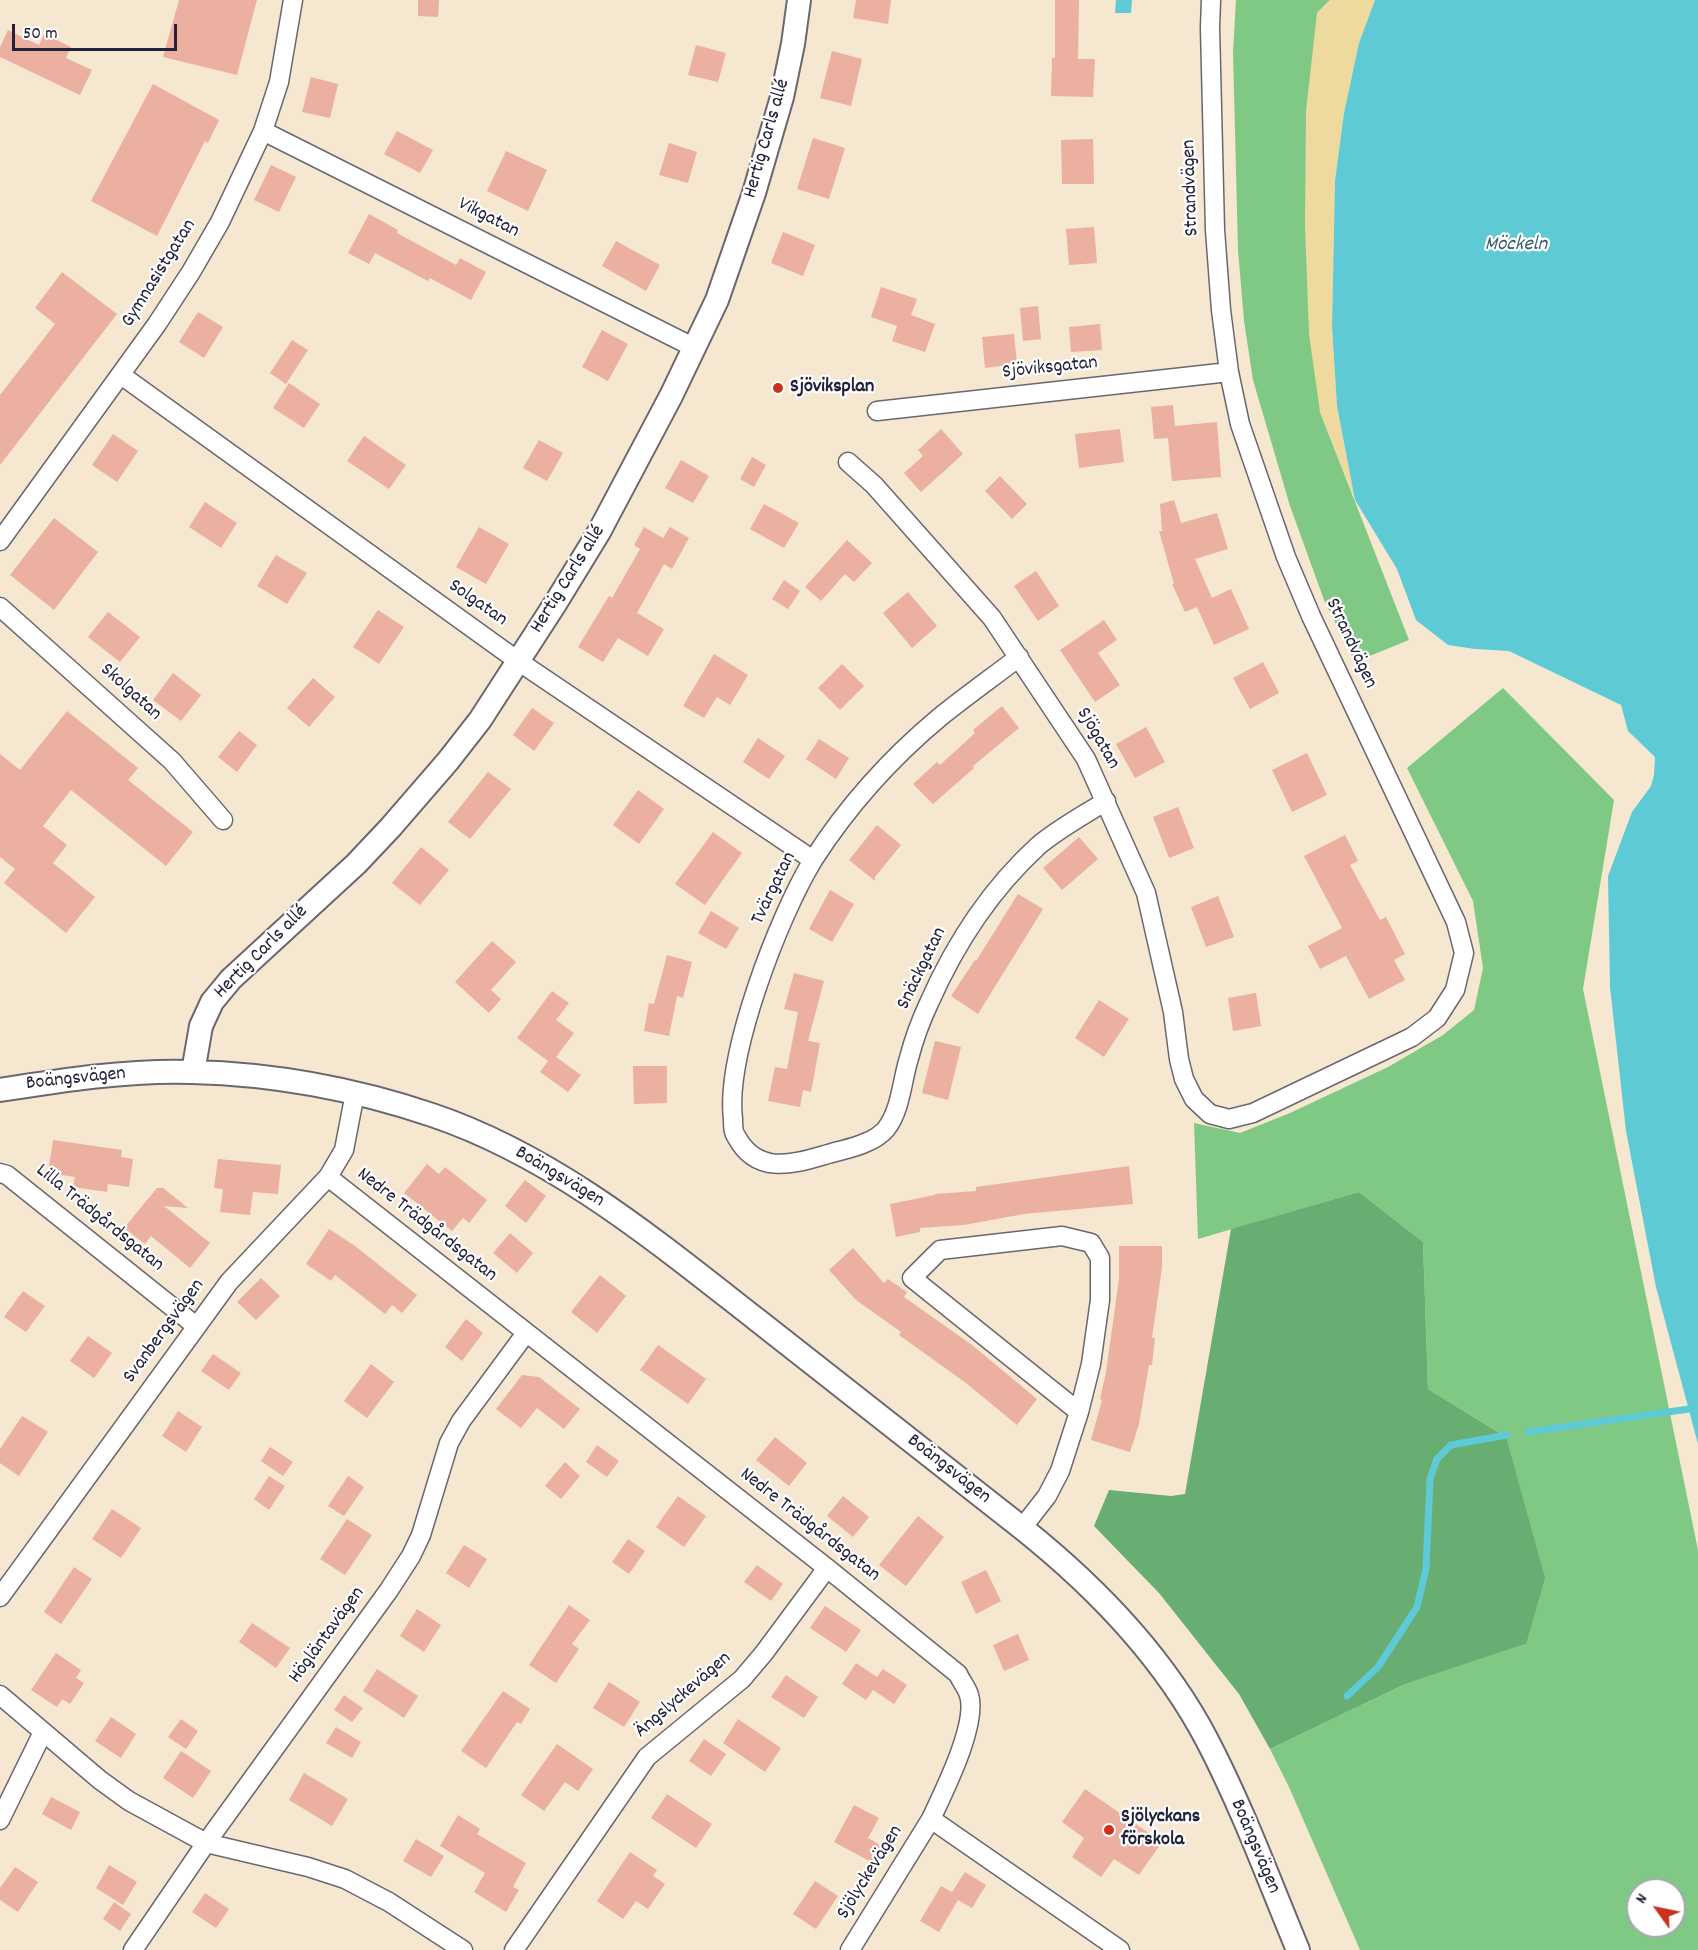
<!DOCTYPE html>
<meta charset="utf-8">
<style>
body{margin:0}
#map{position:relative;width:1698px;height:1950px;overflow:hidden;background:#f5e7d0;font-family:Dekko,sans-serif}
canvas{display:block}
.north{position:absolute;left:1626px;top:1878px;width:60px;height:60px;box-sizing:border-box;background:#fff;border:2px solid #a7a7b1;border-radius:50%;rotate:303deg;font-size:16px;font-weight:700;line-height:24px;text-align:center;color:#22223b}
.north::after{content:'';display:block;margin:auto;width:21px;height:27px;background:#c8321e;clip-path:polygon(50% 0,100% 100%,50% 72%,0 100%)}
.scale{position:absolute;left:12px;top:24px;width:165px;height:27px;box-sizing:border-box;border:3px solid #22223b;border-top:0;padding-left:8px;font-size:18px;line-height:21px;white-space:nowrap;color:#22223b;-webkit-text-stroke:4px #fff;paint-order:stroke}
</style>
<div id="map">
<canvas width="1698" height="1950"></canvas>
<div class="north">N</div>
<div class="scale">50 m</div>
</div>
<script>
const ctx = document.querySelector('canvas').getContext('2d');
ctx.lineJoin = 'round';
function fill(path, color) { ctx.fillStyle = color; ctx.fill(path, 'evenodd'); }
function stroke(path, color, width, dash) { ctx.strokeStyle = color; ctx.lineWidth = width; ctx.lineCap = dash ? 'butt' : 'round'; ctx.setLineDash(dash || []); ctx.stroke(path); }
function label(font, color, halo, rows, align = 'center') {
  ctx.font = font + ' Dekko,sans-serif'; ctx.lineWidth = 4.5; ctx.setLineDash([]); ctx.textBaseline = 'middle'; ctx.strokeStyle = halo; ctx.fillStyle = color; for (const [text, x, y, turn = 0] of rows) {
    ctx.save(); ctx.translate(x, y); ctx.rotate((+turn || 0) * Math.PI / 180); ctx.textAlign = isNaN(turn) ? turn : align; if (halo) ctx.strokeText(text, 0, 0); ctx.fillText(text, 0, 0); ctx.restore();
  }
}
const green = new Path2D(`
 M 1236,0 L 1330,0 L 1317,13 L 1320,412 L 1409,640 L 1355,662 L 1324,600 L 1290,506 L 1253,380 L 1244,321 L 1238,250 L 1233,52 Z
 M 1503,688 L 1614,800 L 1583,989 L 1698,1550 L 1698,1950 L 1360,1950 L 1289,1787 L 1270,1749 L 1403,1685 L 1526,1644 L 1506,1437 L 1428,1389 L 1423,1242 L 1359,1192 L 1198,1239 L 1194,1123 L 1240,1133 L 1290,1113 L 1388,1067 L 1443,1035 L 1474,1010 L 1483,968 L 1473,901 L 1407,768 ZM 1638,1890 L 1674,1890 L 1674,1926 L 1638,1926 Z`);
const forest = new Path2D(`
 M 1359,1192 L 1423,1242 L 1428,1389 L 1506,1437 L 1545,1578 L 1526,1644 L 1403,1685 L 1270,1749 L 1239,1694 L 1159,1593 L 1094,1526 L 1109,1490 L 1171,1496 L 1185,1494 L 1231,1229 Z`);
const sand = new Path2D(`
 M 1330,0 L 1375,0 L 1359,43 L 1344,113 L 1335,181 L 1332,326 L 1337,406 L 1355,500 L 1320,412 L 1309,334 L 1305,226 L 1306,111 L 1317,13 Z`);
const water = new Path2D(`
 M 1116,0 L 1132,0 L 1131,13 L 1115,13 Z
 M 1375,0 L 1698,0 L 1698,1444 L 1656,1287 L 1626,1131 L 1610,987 L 1608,876 L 1632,812 L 1651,786 L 1654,775 L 1655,757 L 1628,731 L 1621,705 L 1509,651 L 1475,649 L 1448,645 L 1416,620 L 1397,569 L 1355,500 L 1337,406 L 1332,326 L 1335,181 L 1344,113 L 1359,43 Z`);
const stream = new Path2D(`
 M 1528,1432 L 1689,1409
 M 1347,1696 L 1378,1667 L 1417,1607 L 1426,1569 L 1430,1479 L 1437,1459 L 1451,1445 L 1507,1435`);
const building = new Path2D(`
 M 179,0 L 257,0 L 237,75 L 163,57 Z
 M 418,0 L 439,0 L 438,17 L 418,16 Z
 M 856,0 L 891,0 L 888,24 L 853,18 Z
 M 1055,0 L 1079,0 L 1078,59 L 1095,59 L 1093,97 L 1051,96 L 1052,58 L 1055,58 Z
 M 8,30 L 39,45 L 44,34 L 71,47 L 66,58 L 92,70 L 80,95 L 0,57 L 0,47 Z
 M 696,45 L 726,53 L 718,82 L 688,75 Z
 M 832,51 L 862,59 L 851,106 L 820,98 Z
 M 311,77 L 338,84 L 330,118 L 302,112 Z
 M 153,84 L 219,120 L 208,143 L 205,141 L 157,236 L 91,201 Z
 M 397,131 L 433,150 L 420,173 L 384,154 Z
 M 813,138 L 845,148 L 829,199 L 797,189 Z
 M 1093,139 L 1094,184 L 1062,184 L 1061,140 Z
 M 669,143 L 697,152 L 688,183 L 659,175 Z
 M 506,151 L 547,170 L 528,211 L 487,191 Z
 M 271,165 L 296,177 L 279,212 L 254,200 Z
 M 369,214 L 398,230 L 397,233 L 456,265 L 460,258 L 486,272 L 471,300 L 430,278 L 428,281 L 375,253 L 369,264 L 348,253 Z
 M 1094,227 L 1097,263 L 1069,265 L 1066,229 Z
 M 783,232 L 815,245 L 803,276 L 771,263 Z
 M 616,241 L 660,265 L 646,291 L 602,266 Z
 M 62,272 L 117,314 L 0,465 L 0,395 L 55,324 L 35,308 Z
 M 881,287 L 917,299 L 911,315 L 935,324 L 925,352 L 892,341 L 897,326 L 871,317 Z
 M 1038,306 L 1041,339 L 1023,341 L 1020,308 Z
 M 198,312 L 223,327 L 204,358 L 179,342 Z
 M 1100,324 L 1102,350 L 1071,352 L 1069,327 Z
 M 602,330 L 628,344 L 608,381 L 582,367 Z
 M 1014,334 L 1017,364 L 985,368 L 982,337 Z
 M 292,340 L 308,350 L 286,384 L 270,373 Z
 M 289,383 L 320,404 L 304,428 L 273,408 Z
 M 1173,405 L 1175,426 L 1217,422 L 1221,477 L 1172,481 L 1168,438 L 1154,439 L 1151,407 Z
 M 941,429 L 963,454 L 921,492 L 904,473 L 923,456 L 918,450 Z
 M 1120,429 L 1124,462 L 1079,468 L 1075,434 Z
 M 113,434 L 138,451 L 117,482 L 92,465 Z
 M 364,436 L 406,465 L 389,489 L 347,461 Z
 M 539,440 L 563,453 L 547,481 L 523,468 Z
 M 752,457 L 766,465 L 754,487 L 740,479 Z
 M 681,460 L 709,476 L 693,503 L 665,488 Z
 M 1000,476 L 1027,504 L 1012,519 L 985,491 Z
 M 1174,500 L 1181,523 L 1217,513 L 1228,549 L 1195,559 L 1212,598 L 1231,589 L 1249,629 L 1214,645 L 1197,607 L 1185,612 L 1172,584 L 1174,584 L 1159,531 L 1162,531 L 1160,504 Z
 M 205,502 L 237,523 L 221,548 L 189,527 Z
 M 764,504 L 799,523 L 784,548 L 750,529 Z
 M 54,518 L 98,552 L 54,610 L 10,575 Z
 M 479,527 L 509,544 L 486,584 L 456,567 Z
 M 644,527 L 663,538 L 670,527 L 689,538 L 672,569 L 664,564 L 637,613 L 664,629 L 648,656 L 618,638 L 603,662 L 578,647 L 609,596 L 612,598 L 640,549 L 634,545 Z
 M 847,540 L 872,563 L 854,582 L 845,574 L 821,601 L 805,587 Z
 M 276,555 L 307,573 L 287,604 L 257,586 Z
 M 1036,571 L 1059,606 L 1038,621 L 1014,586 Z
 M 784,580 L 800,591 L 788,609 L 772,599 Z
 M 908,592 L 937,626 L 912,648 L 883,613 Z
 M 378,610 L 404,627 L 379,664 L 353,647 Z
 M 108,612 L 140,637 L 120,662 L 88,637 Z
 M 1104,620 L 1117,640 L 1098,653 L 1120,685 L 1095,702 L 1060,650 Z
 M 714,654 L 748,675 L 730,705 L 717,697 L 704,718 L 683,706 Z
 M 1263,662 L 1279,693 L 1250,709 L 1233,678 Z
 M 842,664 L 864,686 L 840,710 L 818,688 Z
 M 173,673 L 201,695 L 181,721 L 153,700 Z
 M 313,678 L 335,697 L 309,727 L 287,708 Z
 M 1002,706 L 1019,728 L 973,766 L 974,768 L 933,804 L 913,784 L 937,762 L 940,765 L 975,733 L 973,730 Z
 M 532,708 L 554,723 L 534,751 L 513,735 Z
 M 67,711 L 138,768 L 128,780 L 193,832 L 166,866 L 71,790 L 43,826 L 67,845 L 53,863 L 95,897 L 66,933 L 4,883 L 15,869 L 0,857 L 0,754 L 20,770 Z
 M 1146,727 L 1165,762 L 1135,778 L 1116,744 Z
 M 239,731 L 257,745 L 237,772 L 218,757 Z
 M 758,738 L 785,756 L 769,779 L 743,762 Z
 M 819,739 L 849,758 L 836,779 L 806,759 Z
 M 1307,753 L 1327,795 L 1292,812 L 1272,770 Z
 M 488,772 L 511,789 L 470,839 L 448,822 Z
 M 638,790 L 664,809 L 639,844 L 613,825 Z
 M 1178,807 L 1194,848 L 1169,858 L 1153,817 Z
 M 877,825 L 901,845 L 875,877 L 875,881 L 849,860 Z
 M 713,832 L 742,853 L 705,905 L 675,884 Z
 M 1345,835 L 1358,861 L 1350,865 L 1380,920 L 1386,917 L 1405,954 L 1394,960 L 1405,980 L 1369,999 L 1346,956 L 1320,969 L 1308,946 L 1342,928 L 1304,856 Z
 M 1079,837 L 1098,859 L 1062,890 L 1043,868 Z
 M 421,847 L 449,870 L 420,905 L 392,883 Z
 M 830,890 L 854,904 L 832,942 L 809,929 Z
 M 1018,894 L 1043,909 L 978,1014 L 951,996 L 975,960 L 976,961 Z
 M 1218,896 L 1234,937 L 1206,947 L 1191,907 Z
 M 711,911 L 739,928 L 726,949 L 698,933 Z
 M 492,941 L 516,962 L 491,990 L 501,999 L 489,1013 L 455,982 Z
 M 667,955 L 692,962 L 683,998 L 677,996 L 669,1036 L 644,1031 L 649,1003 L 654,1004 Z
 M 794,973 L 824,981 L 808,1041 L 820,1043 L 811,1092 L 803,1090 L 800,1107 L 768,1101 L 775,1067 L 787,1069 L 798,1012 L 784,1009 Z
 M 552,991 L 569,1003 L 556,1020 L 574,1033 L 556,1057 L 581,1075 L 568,1092 L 540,1072 L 548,1061 L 517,1038 Z
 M 1256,993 L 1261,1026 L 1233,1031 L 1228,998 Z
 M 1099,1000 L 1129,1019 L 1104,1057 L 1075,1038 Z
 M 935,1041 L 961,1047 L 948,1100 L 922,1093 Z
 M 633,1066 L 667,1066 L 667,1103 L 634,1104 Z
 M 53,1140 L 122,1150 L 121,1157 L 133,1159 L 129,1187 L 108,1184 L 107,1192 L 73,1187 L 75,1177 L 48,1173 Z
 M 218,1159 L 281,1165 L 278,1194 L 253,1192 L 250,1215 L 220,1212 L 223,1189 L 214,1188 Z
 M 427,1164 L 439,1174 L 445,1167 L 487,1200 L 469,1223 L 463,1218 L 452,1231 L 404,1193 Z
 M 1129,1166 L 1133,1204 L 1024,1214 L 964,1225 L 920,1228 L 920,1232 L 896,1237 L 890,1204 L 935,1195 L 935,1194 L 976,1191 L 976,1187 Z
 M 525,1180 L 546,1196 L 526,1223 L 505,1206 Z
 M 157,1188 L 163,1188 L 188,1208 L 164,1206 L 210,1243 L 190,1268 L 151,1236 L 145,1244 L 124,1228 Z
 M 329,1229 L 355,1246 L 417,1295 L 402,1313 L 392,1305 L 385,1314 L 335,1275 L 331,1281 L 306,1264 Z
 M 510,1233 L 533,1253 L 517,1273 L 493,1253 Z
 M 1119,1246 L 1162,1246 L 1162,1268 L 1152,1338 L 1155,1338 L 1152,1365 L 1149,1365 L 1139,1424 L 1130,1452 L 1091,1440 L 1102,1400 L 1100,1399 L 1106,1372 L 1119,1279 Z
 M 853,1248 L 884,1283 L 888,1279 L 907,1292 L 904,1297 L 972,1345 L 1037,1399 L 1017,1425 L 966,1383 L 899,1335 L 901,1332 L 856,1300 L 829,1270 Z
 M 600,1275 L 626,1296 L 597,1333 L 571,1312 Z
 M 261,1278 L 280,1296 L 256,1320 L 237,1302 Z
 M 23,1291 L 45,1306 L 26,1332 L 4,1317 Z
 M 466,1319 L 483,1333 L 462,1361 L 445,1347 Z
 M 88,1336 L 112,1353 L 94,1378 L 70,1361 Z
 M 658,1345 L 706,1379 L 688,1404 L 640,1370 Z
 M 213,1354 L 241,1373 L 229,1390 L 201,1371 Z
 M 371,1364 L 394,1382 L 367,1418 L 344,1401 Z
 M 522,1375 L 539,1377 L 580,1409 L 564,1429 L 537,1408 L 521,1428 L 496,1409 Z
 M 178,1411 L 202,1427 L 186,1452 L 162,1436 Z
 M 22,1416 L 48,1432 L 19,1476 L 0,1463 L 0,1449 Z
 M 775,1437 L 807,1463 L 789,1486 L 756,1460 Z
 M 597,1445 L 619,1461 L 607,1477 L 586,1462 Z
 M 270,1447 L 293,1462 L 283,1476 L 261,1461 Z
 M 565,1462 L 580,1476 L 561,1499 L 545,1486 Z
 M 269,1476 L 285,1486 L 269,1510 L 254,1499 Z
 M 348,1476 L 364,1487 L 344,1516 L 328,1506 Z
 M 678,1496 L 706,1516 L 684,1547 L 656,1527 Z
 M 843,1496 L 869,1517 L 853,1537 L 827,1516 Z
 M 112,1509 L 141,1528 L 121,1558 L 92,1539 Z
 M 918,1516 L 944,1537 L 906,1586 L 879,1565 Z
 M 347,1519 L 372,1535 L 345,1575 L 320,1559 Z
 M 628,1539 L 645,1551 L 629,1574 L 612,1562 Z
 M 464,1545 L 487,1559 L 469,1588 L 446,1573 Z
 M 757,1565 L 783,1584 L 771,1601 L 744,1582 Z
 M 74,1567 L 92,1579 L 61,1624 L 44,1612 Z
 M 986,1570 L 1001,1601 L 976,1614 L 961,1582 Z
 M 569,1605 L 590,1620 L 572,1644 L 579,1649 L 556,1683 L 529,1665 Z
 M 825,1606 L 861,1630 L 846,1652 L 810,1628 Z
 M 417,1609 L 441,1625 L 424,1652 L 400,1636 Z
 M 252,1623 L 290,1648 L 276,1668 L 239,1642 Z
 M 1018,1634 L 1029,1660 L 1004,1671 L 993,1645 Z
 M 56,1653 L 81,1670 L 76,1678 L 84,1683 L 70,1704 L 62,1699 L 57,1707 L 31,1690 Z
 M 856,1663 L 877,1677 L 883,1669 L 907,1685 L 894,1704 L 873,1690 L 866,1700 L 842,1684 Z
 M 377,1669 L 418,1696 L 404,1718 L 363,1691 Z
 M 786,1675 L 818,1697 L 804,1718 L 771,1697 Z
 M 609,1682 L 640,1702 L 624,1727 L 593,1708 Z
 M 503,1691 L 530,1709 L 521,1724 L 517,1722 L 486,1768 L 461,1751 Z
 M 344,1695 L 363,1708 L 352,1722 L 334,1710 Z
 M 111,1717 L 136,1734 L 121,1758 L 95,1741 Z
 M 181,1719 L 198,1731 L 186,1749 L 168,1737 Z
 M 738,1719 L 781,1748 L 765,1772 L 723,1743 Z
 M 336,1727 L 361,1742 L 352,1758 L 326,1743 Z
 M 704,1739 L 726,1754 L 711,1776 L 689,1761 Z
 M 557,1744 L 593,1769 L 578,1791 L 565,1782 L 544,1811 L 521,1795 Z
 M 181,1751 L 211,1771 L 193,1798 L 163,1778 Z
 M 304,1773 L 348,1799 L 332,1826 L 289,1800 Z
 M 1085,1789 L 1162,1842 L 1139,1875 L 1114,1859 L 1101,1877 L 1072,1857 L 1084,1838 L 1062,1822 Z
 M 667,1794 L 712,1824 L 696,1848 L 651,1818 Z
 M 51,1797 L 80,1812 L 71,1830 L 42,1814 Z
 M 854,1805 L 879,1818 L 868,1838 L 886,1848 L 877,1865 L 834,1842 Z
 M 458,1815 L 480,1829 L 477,1834 L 526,1863 L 513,1887 L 519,1890 L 506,1912 L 474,1892 L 485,1873 L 440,1846 Z
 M 416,1839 L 444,1856 L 431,1877 L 403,1861 Z
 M 630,1852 L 657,1870 L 653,1876 L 665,1884 L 648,1909 L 636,1901 L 623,1919 L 597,1901 Z
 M 109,1865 L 137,1882 L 123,1905 L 96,1888 Z
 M 15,1867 L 38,1882 L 18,1912 L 0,1900 L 0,1888 Z
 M 965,1872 L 986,1885 L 972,1908 L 958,1900 L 939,1932 L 920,1921 L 941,1886 L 952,1892 Z
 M 815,1881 L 838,1896 L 816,1929 L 793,1914 Z
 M 205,1893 L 229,1909 L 216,1928 L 192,1912 Z
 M 114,1902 L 131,1914 L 120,1931 L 103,1919 Z`);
const minor = new Path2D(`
 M 263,131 L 693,347
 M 121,375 L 518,661 L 813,860
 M 877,411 L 1229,372
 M 848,462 L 874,485 L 992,618 L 1086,759 L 1146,893 L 1173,1012 L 1179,1059 L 1184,1079 L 1194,1099 L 1210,1114 L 1229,1119 L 1253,1113 L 1412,1037 L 1437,1018 L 1455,990 L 1464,953 L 1456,922 L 1311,616 L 1286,557 L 1240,424 L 1229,372 L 1221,310 L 1215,230 L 1210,28 L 1211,0
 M 0,541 L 157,324 L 191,272 L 220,222 L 263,131 L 279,82 L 293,0
 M 0,607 L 172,761 L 223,820
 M 1019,657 C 993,677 966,696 940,717 C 892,757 847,807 813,860 C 779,916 725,1055 733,1119 C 733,1125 733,1132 736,1136 C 757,1176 793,1164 828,1154 C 841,1150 855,1148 867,1142 C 873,1140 882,1134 886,1129 C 901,1110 902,1080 909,1058 C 914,1039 921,1020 929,1003 C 955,944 990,890 1038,846 C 1058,829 1084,815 1106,801
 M 0,1173 L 7,1175 L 196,1326
 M 328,1177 L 827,1568 L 958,1674 C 961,1681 967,1688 969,1695 C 978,1724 944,1791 931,1819 L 1120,1950
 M 1022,1528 L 1047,1496 L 1060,1471 L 1079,1412 L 1091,1364 L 1100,1300 L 1100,1258 L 1091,1243 L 1062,1236 L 940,1250 L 912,1278 L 1079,1412
 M 0,1597 L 229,1282 L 328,1177 L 344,1150 L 355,1093
 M 0,1695 L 100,1780 L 129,1801 L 206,1843 L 308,1867 L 345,1879 L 389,1902 L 463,1950
 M 0,1820 L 43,1732
 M 133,1950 L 206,1843 L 389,1590 L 411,1556 L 421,1535 L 449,1443 L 461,1421 L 526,1333
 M 514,1950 L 647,1757 L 742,1679 L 764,1653 L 827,1568
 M 850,1950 L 931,1819`);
const tertiary = new Path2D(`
 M 193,1072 L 201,1026 L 212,1002 L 231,979 L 356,864 L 390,828 L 448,761 L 480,720 L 555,604 L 599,532 L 671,396 L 717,300 L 754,193 L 782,97 L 793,44 L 799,0
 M 0,1090 C 63,1080 128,1070 192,1072 C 273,1074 355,1089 432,1115 C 554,1156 656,1241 756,1319 C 845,1389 934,1458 1022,1528 C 1096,1587 1163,1656 1207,1740 C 1242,1807 1269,1880 1298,1950`);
const markers = [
 [778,388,6,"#c8321e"],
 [1109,1830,6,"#c8321e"]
];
const streetNames = [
 ["Hertig Carls allé",768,139,-74],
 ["Strandvägen",1192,188,-92],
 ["Vikgatan",488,219,27],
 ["Gymnasistgatan",160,274,-58],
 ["Sjöviksgatan",1050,369,-6],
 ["Hertig Carls allé",569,580,-58],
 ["Solgatan",477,604,35],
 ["Strandvägen",1350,644,65],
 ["Skolgatan",130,693,42],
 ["Sjögatan",1097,739,60],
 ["Tvärgatan",775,889,-64],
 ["Hertig Carls allé",262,953,-45],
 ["Snäckgatan",923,969,-64],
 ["Boängsvägen",76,1080,-6],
 ["Boängsvägen",559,1178,31],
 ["Lilla Trädgårdsgatan",99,1219,39],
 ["Nedre Trädgårdsgatan",426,1226,38],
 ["Svanbergsvägen",165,1332,-54],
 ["Boängsvägen",948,1470,38],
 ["Nedre Trädgårdsgatan",809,1526,38],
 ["Högläntavägen",328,1636,-54],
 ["Ängslyckevägen",684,1696,-41],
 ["Boängsvägen",1254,1847,67],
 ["Sjölyckevägen",871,1873,-58]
];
const poiNames = [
 ["Sjöviksplan",790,388],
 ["Sjölyckans",1121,1818],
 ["förskola",1121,1841]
];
const waterNames = [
 ["Möckeln",1516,246]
];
fill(green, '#80c985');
fill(forest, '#68ad72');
fill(sand, '#eeda9e');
fill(water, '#5ecad6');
stroke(stream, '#5ecad6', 7);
fill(building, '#ebb0a0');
stroke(minor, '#6c676f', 21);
stroke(tertiary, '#6c676f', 26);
stroke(minor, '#fff', 18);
stroke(tertiary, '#fff', 22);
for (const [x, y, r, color] of markers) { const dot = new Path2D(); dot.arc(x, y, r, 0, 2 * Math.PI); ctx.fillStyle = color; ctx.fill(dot); stroke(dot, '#fff', 2); }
label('20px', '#22223b', '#fff', streetNames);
label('bold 20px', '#22223b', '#fff', poiNames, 'left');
label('italic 21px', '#375d71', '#fff', waterNames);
</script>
